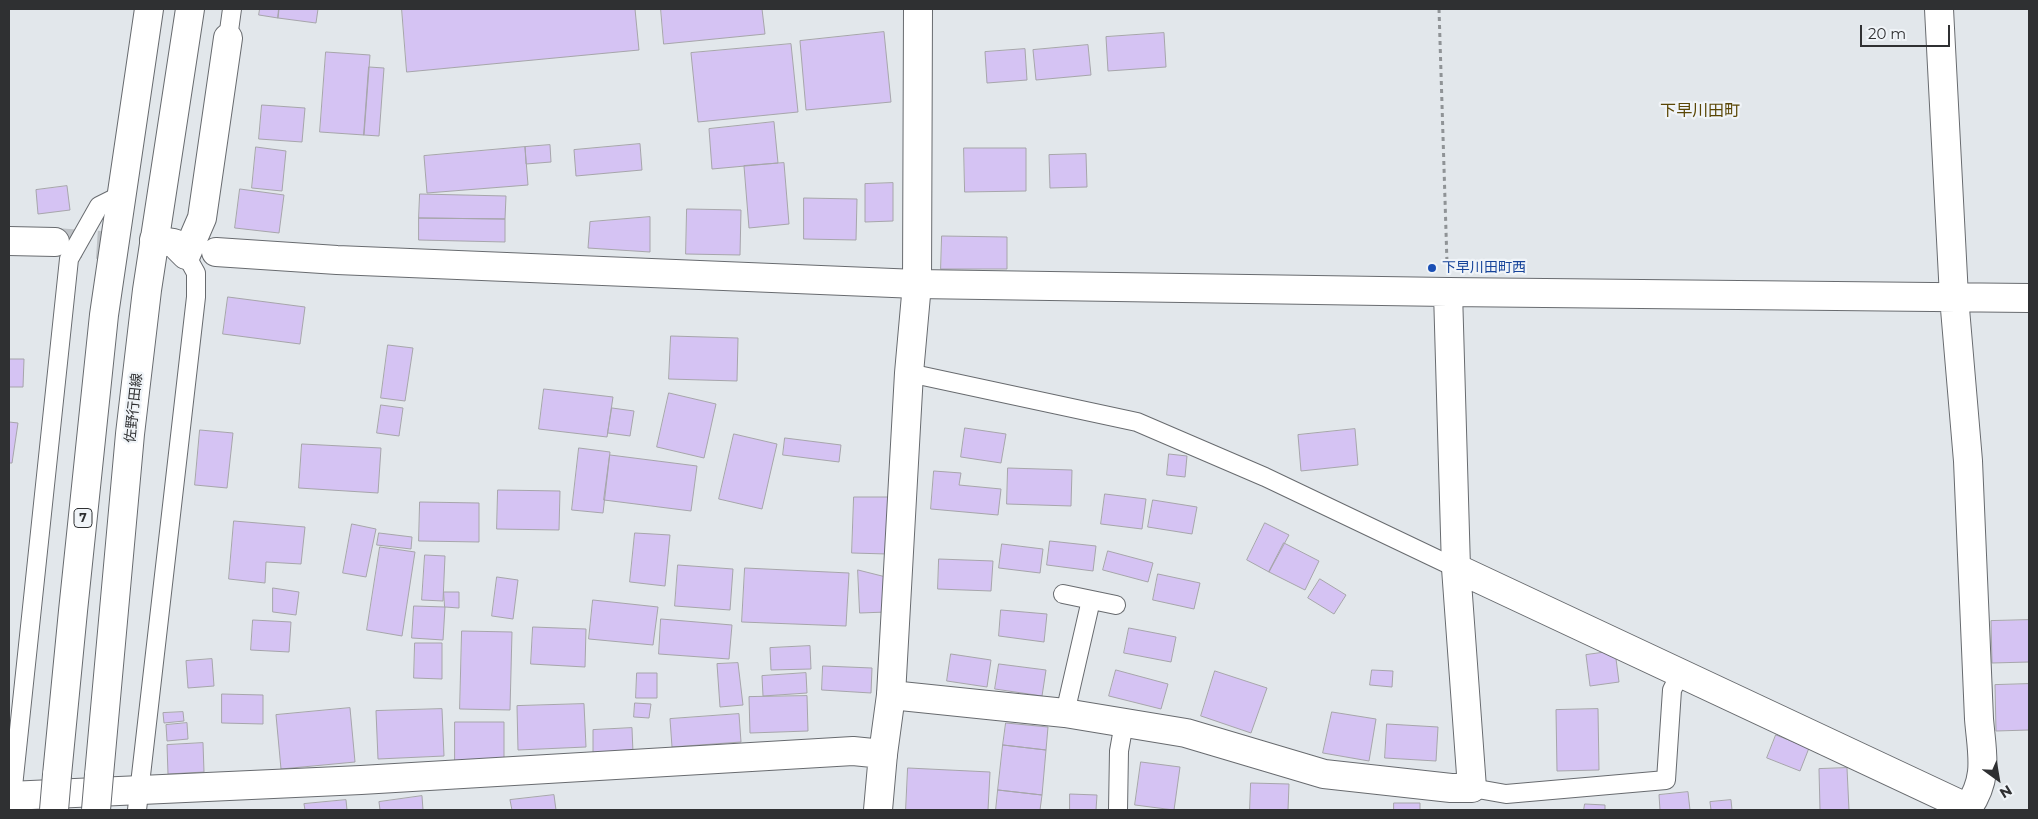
<!DOCTYPE html>
<meta charset="utf-8">
<style>
body{margin:0}
#map{position:relative;width:2038px;height:819px;overflow:hidden;background:#e2e7eb;font-family:Montserrat,sans-serif}
canvas{display:block}
.frame{position:absolute;inset:0;border:10px solid #2f3032;pointer-events:none}
.north{position:absolute;left:1973px;top:754px;width:50px;height:50px;-webkit-text-stroke:4px #f0f4f8;paint-order:stroke;rotate:148deg;font-size:14px;font-weight:700;line-height:20px;text-align:center;color:#2f3032}
.north::after{content:'';display:block;margin:auto;width:18px;height:22px;background:#2f3032;clip-path:polygon(50% 0,100% 100%,50% 72%,0 100%)}
.scale{position:absolute;left:1860px;top:25px;width:90px;height:22px;box-sizing:border-box;border:2px solid #2f3032;border-top:0;padding-left:6px;font-size:15px;line-height:18px;white-space:nowrap;color:#2f3032;-webkit-text-stroke:4px #f0f4f8;paint-order:stroke}
</style>
<div id="map">
<canvas width="2038" height="819"></canvas>
<div class="frame"></div>
<div class="north">N</div>
<div class="scale">20 m</div>
</div>
<script>
const ctx = document.querySelector('canvas').getContext('2d');
ctx.lineJoin = 'round';
function fill(path, color) { ctx.fillStyle = color; ctx.fill(path, 'evenodd'); }
function stroke(path, color, width, dash) { ctx.strokeStyle = color; ctx.lineWidth = width; ctx.lineCap = dash ? 'butt' : 'round'; ctx.setLineDash(dash || []); ctx.stroke(path); }
function label(font, color, halo, rows, align = 'center') {
  ctx.font = font + ' Montserrat,"Noto Sans JP",sans-serif'; ctx.lineWidth = 4.5; ctx.setLineDash([]); ctx.textBaseline = 'middle'; ctx.strokeStyle = halo; ctx.fillStyle = color; for (const [text, x, y, turn = 0] of rows) {
    ctx.save(); ctx.translate(x, y); ctx.rotate((+turn || 0) * Math.PI / 180); ctx.textAlign = isNaN(turn) ? turn : align; if (halo) ctx.strokeText(text, 0, 0); ctx.fillText(text, 0, 0); ctx.restore();
  }
}
const building = new Path2D(`
 M 260,9 L 279,9 L 278,18 L 259,15 Z
 M 279,9 L 318,9 L 316,23 L 278,18 Z
 M 402,9 L 635,9 L 639,50 L 407,72 Z
 M 661,9 L 762,9 L 765,34 L 664,44 Z
 M 884,32 L 891,102 L 806,110 L 800,41 Z
 M 1164,33 L 1166,67 L 1108,71 L 1106,37 Z
 M 791,44 L 798,112 L 698,122 L 691,53 Z
 M 1088,45 L 1091,75 L 1036,80 L 1033,50 Z
 M 1025,49 L 1027,80 L 987,83 L 985,52 Z
 M 326,52 L 370,55 L 364,135 L 320,132 Z
 M 369,67 L 384,68 L 379,136 L 364,135 Z
 M 262,105 L 305,108 L 302,142 L 259,139 Z
 M 774,122 L 778,163 L 712,169 L 709,129 Z
 M 640,144 L 642,170 L 576,176 L 574,150 Z
 M 550,145 L 551,162 L 526,164 L 525,147 Z
 M 256,147 L 286,151 L 282,191 L 252,188 Z
 M 525,147 L 528,185 L 427,193 L 424,156 Z
 M 964,148 L 1026,148 L 1026,191 L 965,192 Z
 M 1086,154 L 1087,187 L 1050,188 L 1049,155 Z
 M 784,163 L 789,224 L 749,228 L 744,166 Z
 M 893,183 L 893,221 L 865,222 L 865,184 Z
 M 67,186 L 70,210 L 38,214 L 36,190 Z
 M 240,189 L 284,195 L 279,233 L 235,228 Z
 M 420,194 L 506,196 L 505,219 L 419,218 Z
 M 804,198 L 857,199 L 856,240 L 804,239 Z
 M 687,209 L 741,210 L 740,255 L 686,254 Z
 M 650,217 L 650,252 L 588,248 L 590,222 Z
 M 419,218 L 505,219 L 505,242 L 419,240 Z
 M 942,236 L 1007,237 L 1007,269 L 941,269 Z
 M 228,297 L 305,307 L 300,344 L 223,334 Z
 M 671,336 L 738,338 L 737,381 L 669,379 Z
 M 388,345 L 413,348 L 405,401 L 381,398 Z
 M 9,359 L 24,359 L 23,387 L 9,387 Z
 M 544,389 L 613,397 L 607,437 L 539,429 Z
 M 669,393 L 716,404 L 704,458 L 657,447 Z
 M 381,405 L 403,408 L 399,436 L 377,433 Z
 M 612,408 L 634,411 L 630,436 L 608,433 Z
 M 9,422 L 18,423 L 12,463 L 9,463 Z
 M 965,428 L 1006,434 L 1001,463 L 961,457 Z
 M 1355,429 L 1358,465 L 1301,471 L 1298,435 Z
 M 200,430 L 233,433 L 227,488 L 195,485 Z
 M 734,434 L 777,444 L 762,509 L 719,499 Z
 M 785,438 L 841,445 L 839,462 L 783,455 Z
 M 302,444 L 381,448 L 378,493 L 299,488 Z
 M 579,448 L 610,452 L 603,513 L 572,510 Z
 M 1169,454 L 1187,456 L 1185,477 L 1167,475 Z
 M 610,455 L 697,466 L 691,511 L 604,500 Z
 M 1008,468 L 1072,470 L 1071,506 L 1007,504 Z
 M 934,471 L 961,473 L 959,485 L 1001,489 L 998,515 L 931,509 Z
 M 498,490 L 560,491 L 559,530 L 497,529 Z
 M 1105,494 L 1146,499 L 1142,529 L 1101,524 Z
 M 854,497 L 888,497 L 887,554 L 852,553 Z
 M 1153,500 L 1197,507 L 1192,534 L 1148,527 Z
 M 420,502 L 479,503 L 479,542 L 419,541 Z
 M 234,521 L 305,527 L 301,564 L 266,562 L 265,583 L 229,579 Z
 M 1265,523 L 1289,535 L 1269,572 L 1247,560 Z
 M 352,524 L 376,529 L 366,577 L 343,573 Z
 M 379,533 L 412,537 L 411,549 L 377,545 Z
 M 635,533 L 670,535 L 665,586 L 630,582 Z
 M 1050,541 L 1096,546 L 1093,571 L 1047,565 Z
 M 1284,543 L 1319,561 L 1305,590 L 1269,572 Z
 M 1002,544 L 1043,549 L 1040,573 L 999,568 Z
 M 380,547 L 415,552 L 402,636 L 367,630 Z
 M 1108,551 L 1153,563 L 1148,582 L 1103,570 Z
 M 425,555 L 445,556 L 443,601 L 422,600 Z
 M 939,559 L 993,561 L 991,591 L 938,589 Z
 M 678,565 L 733,569 L 730,610 L 675,606 Z
 M 745,568 L 849,573 L 846,626 L 742,622 Z
 M 858,570 L 886,577 L 887,612 L 860,613 Z
 M 1158,574 L 1200,583 L 1194,609 L 1153,600 Z
 M 497,577 L 518,580 L 513,619 L 492,616 Z
 M 1320,579 L 1346,595 L 1334,614 L 1308,598 Z
 M 273,588 L 299,592 L 296,615 L 273,612 Z
 M 444,592 L 459,592 L 459,608 L 445,607 Z
 M 593,600 L 658,607 L 653,645 L 589,639 Z
 M 414,606 L 445,607 L 443,640 L 412,638 Z
 M 1001,610 L 1047,614 L 1044,642 L 999,636 Z
 M 661,619 L 732,625 L 729,659 L 659,654 Z
 M 253,620 L 291,622 L 289,652 L 251,650 Z
 M 2029,620 L 2029,662 L 1992,663 L 1991,621 Z
 M 533,627 L 586,629 L 585,667 L 531,664 Z
 M 1129,628 L 1176,637 L 1171,662 L 1124,653 Z
 M 462,631 L 512,632 L 510,710 L 460,709 Z
 M 415,643 L 442,643 L 442,679 L 414,678 Z
 M 810,646 L 811,669 L 771,670 L 770,648 Z
 M 1615,651 L 1619,682 L 1590,686 L 1586,655 Z
 M 951,654 L 991,660 L 987,687 L 947,681 Z
 M 212,659 L 214,686 L 188,688 L 186,661 Z
 M 738,663 L 743,705 L 720,707 L 717,664 Z
 M 999,664 L 1046,670 L 1042,696 L 995,689 Z
 M 823,666 L 872,668 L 871,693 L 822,690 Z
 M 1116,670 L 1168,684 L 1161,709 L 1109,696 Z
 M 1372,670 L 1393,671 L 1392,687 L 1370,685 Z
 M 1215,671 L 1267,688 L 1251,733 L 1201,716 Z
 M 637,673 L 657,673 L 657,698 L 636,698 Z
 M 806,673 L 807,693 L 763,696 L 762,676 Z
 M 2029,684 L 2029,730 L 1996,731 L 1995,685 Z
 M 222,694 L 263,695 L 263,724 L 222,723 Z
 M 807,696 L 808,731 L 750,733 L 749,697 Z
 M 635,703 L 651,704 L 649,718 L 634,717 Z
 M 584,704 L 586,747 L 518,750 L 517,706 Z
 M 350,708 L 355,762 L 281,769 L 276,715 Z
 M 442,709 L 444,756 L 378,759 L 376,711 Z
 M 1598,709 L 1599,770 L 1557,771 L 1556,710 Z
 M 183,712 L 184,721 L 164,723 L 163,713 Z
 M 1332,712 L 1376,719 L 1369,761 L 1323,753 Z
 M 739,714 L 741,742 L 672,747 L 670,719 Z
 M 455,722 L 504,722 L 504,763 L 455,764 Z
 M 187,723 L 188,739 L 167,741 L 166,725 Z
 M 1006,723 L 1048,727 L 1046,750 L 1003,745 Z
 M 1387,724 L 1438,727 L 1436,761 L 1385,758 Z
 M 632,728 L 633,753 L 593,754 L 593,730 Z
 M 1776,735 L 1809,748 L 1800,771 L 1767,758 Z
 M 203,743 L 204,772 L 168,774 L 167,745 Z
 M 1003,745 L 1046,750 L 1042,795 L 998,790 Z
 M 1141,762 L 1180,767 L 1174,810 L 1135,805 Z
 M 908,768 L 990,772 L 988,810 L 906,810 Z
 M 1847,768 L 1849,810 L 1820,810 L 1819,769 Z
 M 1251,783 L 1289,784 L 1288,810 L 1250,810 Z
 M 998,790 L 1042,795 L 1040,810 L 996,810 Z
 M 1688,792 L 1690,810 L 1660,810 L 1659,795 Z
 M 1070,794 L 1097,795 L 1096,810 L 1070,810 Z
 M 554,795 L 556,810 L 512,810 L 510,800 Z
 M 422,796 L 423,810 L 380,810 L 379,802 Z
 M 346,800 L 347,810 L 305,810 L 304,804 Z
 M 1731,800 L 1732,810 L 1711,810 L 1710,802 Z
 M 1394,803 L 1420,803 L 1420,810 L 1394,810 Z
 M 1585,804 L 1605,805 L 1605,810 L 1584,810 Z`);
const minorTunnel = new Path2D(`
 M 55,242 L 176,250`);
const path = new Path2D(`
 M 1439,9 L 1447,263`);
const service = new Path2D(`
 M 228,38 L 232,9
 M 909,373 L 1137,422 L 1265,477 L 1456,568
 M 1063,594 L 1116,605
 M 1065,713 L 1091,600
 M 1472,788 L 1506,794 L 1666,780 L 1672,690 L 1680,674
 M 12,796 L 69,259 L 99,206 L 123,194
 M 137,810 L 196,297 L 196,273 L 186,255
 M 1118,810 L 1119,751 L 1124,723`);
const minor = new Path2D(`
 M 154,240 L 174,243 L 186,255 L 202,218 L 228,38
 M 9,241 L 55,242
 M 216,252 L 337,260 L 917,284 L 1448,292 L 2029,298
 M 1456,568 L 1968,808 C 1989,777 1982,755 1979,719 L 1968,461 L 1954,297 L 1939,9
 M 891,695 L 1065,713 L 1186,733 L 1324,774 L 1451,788 L 1472,788 L 1456,568 L 1448,292
 M 9,796 L 361,780 L 853,751 L 883,754 L 878,810`);
const tertiary = new Path2D(`
 M 883,754 L 891,695 L 909,373 L 917,284 L 918,9`);
const primary = new Path2D(`
 M 57,775 L 73,611 L 104,315 L 149,9
 M 99,775 L 130,434 L 147,290 L 190,9`);
const primaryBridge = new Path2D(`
 M 54,810 L 57,775
 M 96,810 L 99,775`);
const markers = [
 [1432,268,5,"#1a4fb4"]
];
const shields = [
 [83,518,18]
];
const shieldNames = [
 ["7",83,518]
];
const transitNames = [
 ["下早川田町西",1442,268]
];
const streetNames = [
 ["佐野行田線",134,408,-84]
];
const quarterNames = [
 ["下早川田町",1700,111]
];
fill(building, '#d5c3f3');
stroke(building, '#a6a5aa', 1);
stroke(minorTunnel, '#bec2c6', 28, [28, 14]);
stroke(service, '#686b6f', 20);
stroke(minor, '#686b6f', 30);
stroke(tertiary, '#686b6f', 30);
stroke(primary, '#686b6f', 30);
stroke(path, '#8f9396', 3, [4, 4]);
stroke(service, '#fff', 18);
stroke(minor, '#fff', 28);
stroke(tertiary, '#fff', 28);
stroke(primary, '#fff', 28);
stroke(primaryBridge, '#686b6f', 30, []);
stroke(primaryBridge, '#fff', 28);
for (const [x, y, r, color] of markers) { const dot = new Path2D(); dot.arc(x, y, r, 0, 2 * Math.PI); ctx.fillStyle = color; ctx.fill(dot); stroke(dot, '#f0f4f8', 2); }
for (const [x, y, w] of shields) { const box = new Path2D(); box.roundRect(x - w / 2, y - 9.5, w, 19, 4); ctx.fillStyle = '#f0f4f8'; ctx.fill(box); stroke(box, '#2f3032', 1); }
label('bold 12px', '#2f3032', null, shieldNames);
label('14px', '#164399', '#f0f4f8', transitNames, 'left');
label('14px', '#2f3032', '#f0f4f8', streetNames);
label('16px', '#5a4605', '#f0f4f8', quarterNames);
</script>
